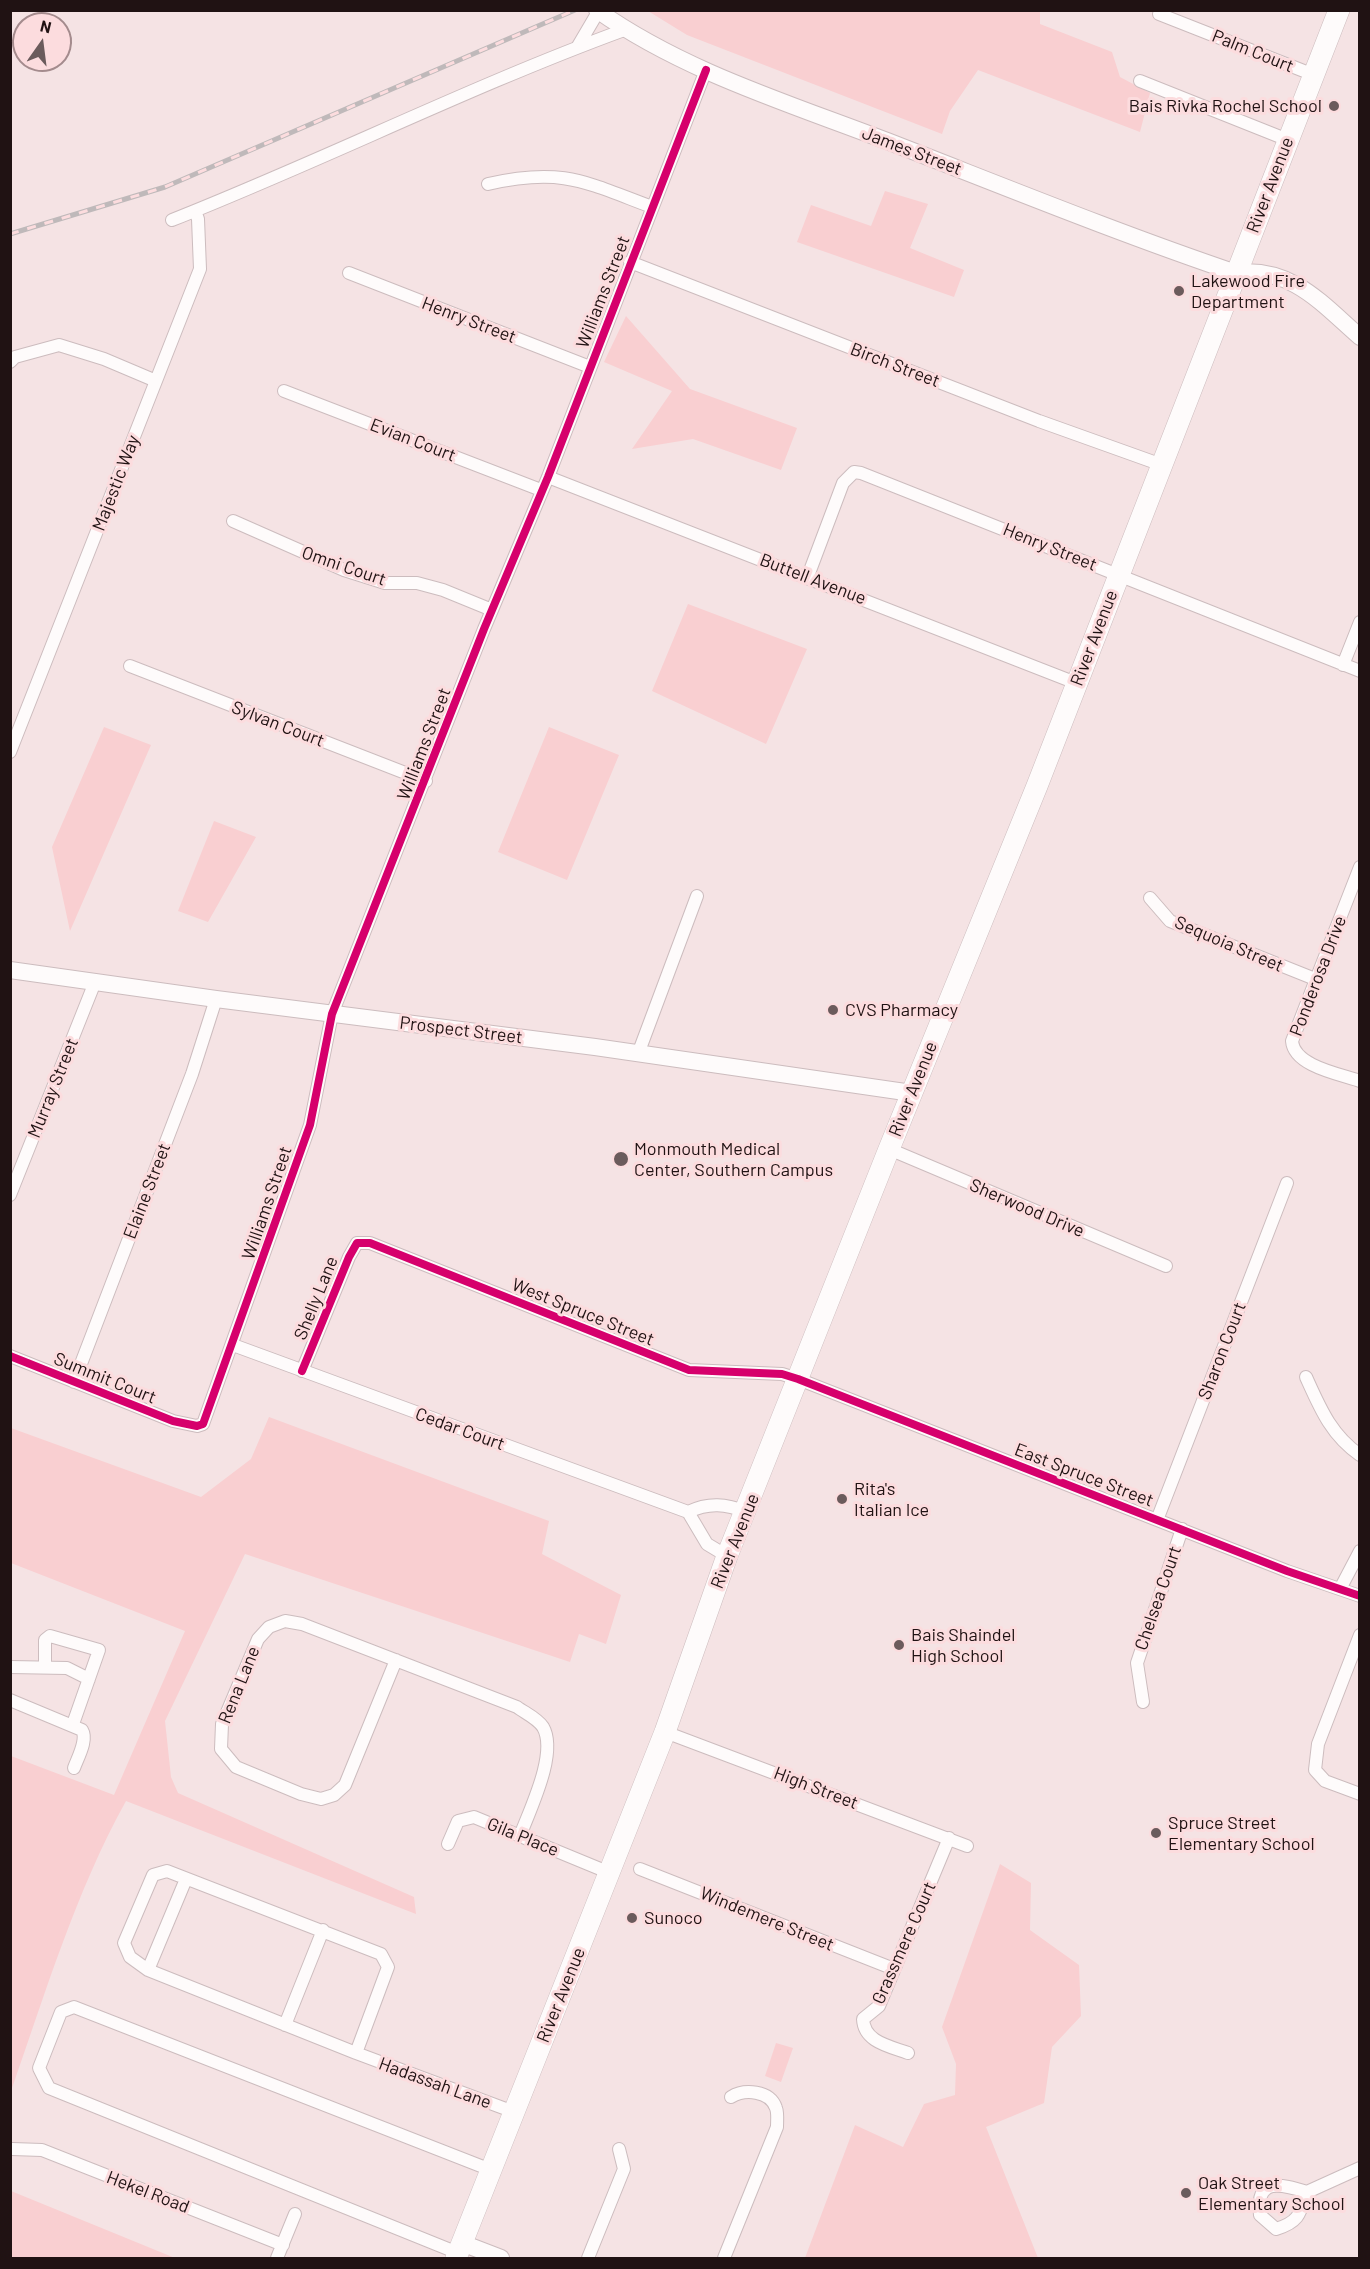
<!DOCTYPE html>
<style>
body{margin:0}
#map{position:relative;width:1370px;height:2269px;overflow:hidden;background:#f5e3e4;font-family:Barlow,sans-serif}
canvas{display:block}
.frame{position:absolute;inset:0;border:12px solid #201213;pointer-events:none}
.north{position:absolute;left:12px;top:12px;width:60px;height:60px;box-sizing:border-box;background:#fcdcde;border:2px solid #a48b8d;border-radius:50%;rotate:14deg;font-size:16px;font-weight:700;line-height:24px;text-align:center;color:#201213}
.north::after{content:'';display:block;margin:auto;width:21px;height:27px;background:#6b5b5c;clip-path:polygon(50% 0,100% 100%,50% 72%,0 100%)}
</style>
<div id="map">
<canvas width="1370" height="2269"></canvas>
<div class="frame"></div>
<div class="north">N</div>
</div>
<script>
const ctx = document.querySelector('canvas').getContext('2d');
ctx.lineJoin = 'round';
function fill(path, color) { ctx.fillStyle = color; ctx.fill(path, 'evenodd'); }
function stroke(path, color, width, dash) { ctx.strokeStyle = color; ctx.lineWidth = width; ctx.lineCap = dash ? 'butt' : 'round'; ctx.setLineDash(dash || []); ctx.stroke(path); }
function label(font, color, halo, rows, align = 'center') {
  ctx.font = font + ' Barlow,sans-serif'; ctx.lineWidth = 6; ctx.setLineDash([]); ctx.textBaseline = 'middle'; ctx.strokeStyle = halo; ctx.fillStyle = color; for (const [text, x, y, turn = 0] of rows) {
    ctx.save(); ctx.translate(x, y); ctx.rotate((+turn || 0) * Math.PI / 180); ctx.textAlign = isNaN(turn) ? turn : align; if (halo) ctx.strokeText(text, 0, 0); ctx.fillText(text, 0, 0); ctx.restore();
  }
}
const green = new Path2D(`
 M 648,11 L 1040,11 L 1040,24 L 1112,52 L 1120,77 L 1150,93 L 1140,132 L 978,70 L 950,111 L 942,134 L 687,35 Z
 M 885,191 L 928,204 L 910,248 L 964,270 L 954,297 L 797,242 L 811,205 L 871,226 Z
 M 626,316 L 690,389 L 797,428 L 781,470 L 693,439 L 632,449 L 672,391 L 604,362 Z
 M 688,604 L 807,649 L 766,744 L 652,691 Z
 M 104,727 L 151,745 L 70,931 L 52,847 Z
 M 549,727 L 619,755 L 567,880 L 498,852 Z
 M 214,821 L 256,837 L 208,922 L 178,911 Z
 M 269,1417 L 549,1521 L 542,1554 L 621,1595 L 606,1644 L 579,1634 L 570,1662 L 245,1554 L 165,1721 L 171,1777 L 178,1793 L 414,1897 L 416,1914 L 126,1801 C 76,1891 45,1994 11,2091 L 11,1756 L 114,1795 L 185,1631 L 11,1563 L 11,1428 L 201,1497 L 251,1459 Z
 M 1000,1864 L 1031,1883 L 1030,1930 L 1079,1965 L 1081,2016 L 1052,2047 L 1044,2103 L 986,2127 L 1038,2258 L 805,2258 L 855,2125 L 903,2147 L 924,2104 L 955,2095 L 956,2064 L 942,2027 Z
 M 776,2043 L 793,2048 L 781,2082 L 765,2076 Z
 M 11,2191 L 175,2258 L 11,2258 Z`);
const street = new Path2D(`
 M 1159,14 L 1314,75
 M 578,46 L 598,12
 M 1140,81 L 1288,140
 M 488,184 C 562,167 585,182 652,207
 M 172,220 C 324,160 471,86 624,30
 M 630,262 L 1039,421 L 1162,465
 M 349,273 L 590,367
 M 10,362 L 15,357 L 59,345 L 104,359 L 156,381
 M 284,391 L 541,490
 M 548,477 L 1076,683
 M 233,521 L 344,570 L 385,583 L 417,583 L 443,590 L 492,610
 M 808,576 L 843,483 L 854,472 L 861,473 L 1360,671
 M 1343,665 L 1360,622
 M 130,666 L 426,781
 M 10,752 L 200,269 L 198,219 L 195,211
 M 1360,867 L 1292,1041 C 1294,1066 1339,1074 1360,1081
 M 1150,898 L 1170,921 L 1315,979
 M 638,1054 L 697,896
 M 889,1149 L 1166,1266
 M 10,1195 L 95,982
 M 233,1345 L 688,1512 C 709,1502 726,1504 747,1512
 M 10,1356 L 173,1421 L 197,1426 L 203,1424 L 310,1125 L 332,1014 L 484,629 L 548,477 L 706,70
 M 302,1371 L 349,1257 L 357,1243 L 370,1243 L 689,1370 L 782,1374 L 798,1379 L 1287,1571 L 1360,1596
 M 1306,1377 C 1320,1408 1331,1435 1360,1455
 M 74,1382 L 192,1074 L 216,999
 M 688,1512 L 707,1544 L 727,1556
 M 1157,1520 L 1287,1183
 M 1340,1589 L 1360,1551
 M 1360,1635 L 1318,1744 L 1315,1770 L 1325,1781 L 1360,1794
 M 396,1660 L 345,1785 L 334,1795 L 321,1799 L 301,1794 L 236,1767 L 221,1749 L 222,1724 L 258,1639 L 269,1627 L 285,1621 L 302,1624 L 517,1707 C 525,1713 537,1718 543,1727 C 558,1753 530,1809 520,1836
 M 45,1666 L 45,1640 L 50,1636 L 99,1650 L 73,1724
 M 10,1667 L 67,1668 L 89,1679
 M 10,1700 L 82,1730 C 88,1740 78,1757 74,1768
 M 1143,1702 L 1137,1663 L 1182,1529
 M 665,1732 L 967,1846
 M 448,1844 L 458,1821 L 474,1817 L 610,1873
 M 640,1869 L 894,1969
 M 148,1970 L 186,1879
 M 285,2025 L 323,1930
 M 356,2053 L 388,1967 L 381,1954 L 167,1871 L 153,1875 L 124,1943 L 130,1957 L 148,1970 L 356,2053 L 514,2112
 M 908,2053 C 889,2046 864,2042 863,2019 L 879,2006 L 949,1838
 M 12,2149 L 42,2150 L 283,2245
 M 1307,2192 C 1300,2214 1299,2222 1276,2229 L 1260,2215 C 1255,2177 1281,2184 1307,2192 L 1360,2168
 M 458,2253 L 49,2088 L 39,2068 L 61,2012 L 74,2007 L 491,2170
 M 277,2258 L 295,2214
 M 588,2258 L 624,2169 L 619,2149
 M 724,2258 L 777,2127 C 777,2122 778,2113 776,2108 C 770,2090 744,2089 731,2097`);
const secondary = new Path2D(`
 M 597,10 C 683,71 788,103 887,141 C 1003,186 1118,233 1236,273 C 1292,267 1321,303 1360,337
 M 10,970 L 216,999 L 595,1047 L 912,1093
 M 462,2243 L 501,2258`);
const highway = new Path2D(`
 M 456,2258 L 665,1732 L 727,1556 L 889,1149 L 1037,786 L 1339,10`);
const rail = new Path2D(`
 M 10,234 L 165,187 L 575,10`);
const cycleway = new Path2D(`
 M 10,1356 L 173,1421 L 197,1426 L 203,1424 L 310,1125 L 332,1014 L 484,629 L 548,477 L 706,70
 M 302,1371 L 349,1257 L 357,1243 L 370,1243 L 689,1370 L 782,1374 L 798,1379 L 1287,1571 L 1360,1596`);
const markers = [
 [1334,106,6,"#6b5b5c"],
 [1179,291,6,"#6b5b5c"],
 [833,1010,6,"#6b5b5c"],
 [621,1159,8,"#6b5b5c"],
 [842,1499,6,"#6b5b5c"],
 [899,1645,6,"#6b5b5c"],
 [1156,1833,6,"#6b5b5c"],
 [632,1918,6,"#6b5b5c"],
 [1186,2193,6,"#6b5b5c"]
];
const streetNames = [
 ["Palm Court",1253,51,22],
 ["James Street",912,151,21],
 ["River Avenue",1270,185,-69],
 ["Williams Street",603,292,-69],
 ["Henry Street",469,320,21],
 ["Birch Street",895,365,21],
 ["Evian Court",413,440,21],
 ["Majestic Way",116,483,-69],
 ["Henry Street",1050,547,22],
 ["Omni Court",344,566,19],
 ["Buttell Avenue",813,579,21],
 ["River Avenue",1094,638,-69],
 ["Sylvan Court",278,724,21],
 ["Williams Street",424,744,-69],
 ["Sequoia Street",1229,944,23],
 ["Ponderosa Drive",1318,976,-69],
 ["Prospect Street",461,1030,7],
 ["Murray Street",53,1088,-68],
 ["River Avenue",913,1089,-68],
 ["Elaine Street",147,1191,-69],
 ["Williams Street",267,1203,-71],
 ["Sherwood Drive",1027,1208,23],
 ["Shelly Lane",316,1298,-68],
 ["West Spruce Street",583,1312,22],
 ["Sharon Court",1222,1351,-69],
 ["Summit Court",105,1378,22],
 ["Cedar Court",460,1429,20],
 ["East Spruce Street",1084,1475,21],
 ["River Avenue",735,1541,-68],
 ["Chelsea Court",1158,1598,-71],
 ["Rena Lane",239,1685,-68],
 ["High Street",816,1788,21],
 ["Gila Place",523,1837,22],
 ["Windemere Street",767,1919,22],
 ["Grassmere Court",904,1943,-66],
 ["River Avenue",561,1995,-68],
 ["Hadassah Lane",435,2083,20],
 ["Hekel Road",148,2192,21]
];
const poiNames = [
 ["Bais Rivka Rochel School",1322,106,"right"],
 ["Lakewood Fire",1191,281],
 ["Department",1191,302],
 ["CVS Pharmacy",845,1010],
 ["Monmouth Medical",634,1149],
 ["Center, Southern Campus",634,1170],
 ["Rita's",854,1489],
 ["Italian Ice",854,1510],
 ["Bais Shaindel",911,1635],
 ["High School",911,1656],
 ["Spruce Street",1168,1823],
 ["Elementary School",1168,1844],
 ["Sunoco",644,1918],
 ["Oak Street",1198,2183],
 ["Elementary School",1198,2204]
];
fill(green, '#f9cfd1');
stroke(street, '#ccbcbe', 14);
stroke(secondary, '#ccbcbe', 18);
stroke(highway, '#ccbcbe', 22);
stroke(street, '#fefbfb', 12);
stroke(secondary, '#fefbfb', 16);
stroke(highway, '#fefbfb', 21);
stroke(rail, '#bfb9ba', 5);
stroke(rail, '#fcdcde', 3, [9]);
stroke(cycleway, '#d6006c', 8);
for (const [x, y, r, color] of markers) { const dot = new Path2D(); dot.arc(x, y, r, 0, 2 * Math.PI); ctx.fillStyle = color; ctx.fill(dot); stroke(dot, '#fcdcde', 2); }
label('18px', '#201213', '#fcdcde', streetNames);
label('18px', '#201213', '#fcdcde', poiNames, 'left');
</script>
